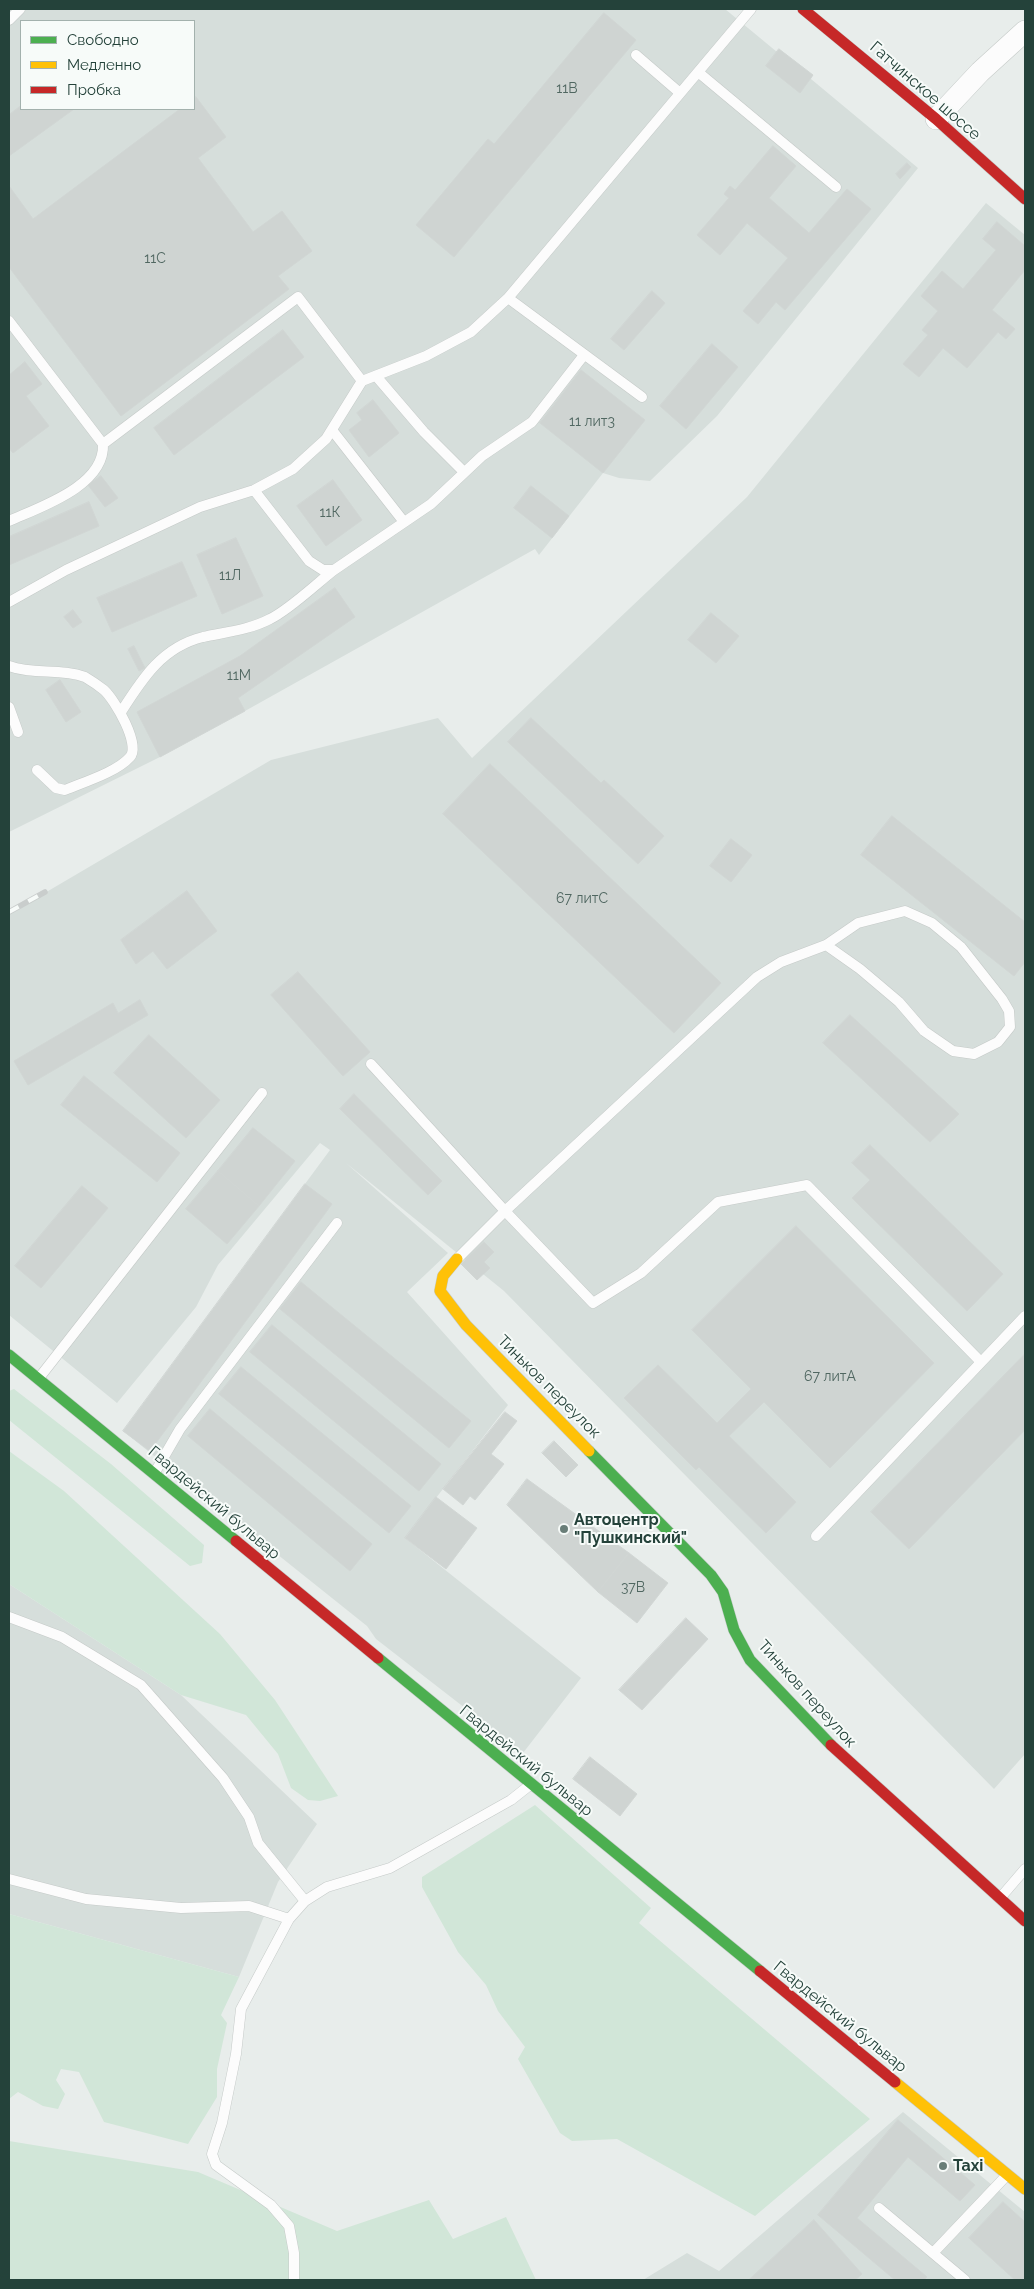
<!DOCTYPE html>
<meta charset="utf-8">
<style>
body{margin:0}
#map{position:relative;width:1034px;height:2289px;overflow:hidden;background:#e8edeb;font-family:Raleway,sans-serif}
canvas{display:block}
.frame{position:absolute;inset:0;border:10px solid #24423a;pointer-events:none}
.legend{position:absolute;left:20px;top:20px;width:175px;height:90px;box-sizing:border-box;background:#f7fbf9;border:1px solid #a3b1ad;margin:0;padding:6px 9px;list-style:none;font-size:15px;color:#24423a}
.legend li{display:flex;align-items:center;gap:10px;height:25px}
.legend b{width:25px;border:1px solid #a3b1ad}
</style>
<div id="map">
<canvas width="1034" height="2289"></canvas>
<div class="frame"></div>
<ul class="legend">
<li><b style="height:6px;background:#4caf50"></b>Свободно</li>
<li><b style="height:6px;background:#ffc107"></b>Медленно</li>
<li><b style="height:6px;background:#c62828"></b>Пробка</li>
</ul>
</div>
<script>
const ctx = document.querySelector('canvas').getContext('2d');
ctx.lineJoin = 'round';
function fill(path, color) { ctx.fillStyle = color; ctx.fill(path, 'evenodd'); }
function stroke(path, color, width, dash) { ctx.strokeStyle = color; ctx.lineWidth = width; ctx.lineCap = dash ? 'butt' : 'round'; ctx.setLineDash(dash || []); ctx.stroke(path); }
function label(font, color, halo, rows, align = 'center') {
  ctx.font = font + ' Raleway,sans-serif'; ctx.lineWidth = 4; ctx.setLineDash([]); ctx.textBaseline = 'middle'; ctx.strokeStyle = halo; ctx.fillStyle = color; for (const [text, x, y, turn = 0] of rows) {
    ctx.save(); ctx.translate(x, y); ctx.rotate((+turn || 0) * Math.PI / 180); ctx.textAlign = isNaN(turn) ? turn : align; if (halo) ctx.strokeText(text, 0, 0); ctx.fillText(text, 0, 0); ctx.restore();
  }
}
const built = new Path2D(`
 M 9,9 L 725,9 L 777,52 L 779,49 L 813,75 L 811,79 L 918,168 L 717,416 L 650,481 L 619,478 L 603,473 L 539,555 L 535,549 L 245,711 L 160,757 L 9,832 ZM 21,21 L 194,21 L 194,109 L 21,109 Z
 M 986,203 L 1025,235 L 1025,1754 L 994,1789 L 504,1291 L 346,1163 L 448,1253 L 407,1292 L 508,1405 L 405,1538 L 581,1678 L 523,1753 L 376,1639 L 367,1626 L 123,1431 L 330,1150 L 320,1143 L 218,1265 L 196,1307 L 117,1403 L 9,1315 L 9,914 L 271,760 L 438,718 L 472,758 L 747,497 Z
 M 9,1584 L 181,1695 L 317,1824 L 278,1882 L 239,1977 L 9,1914 Z
 M 903,2112 L 1025,2212 L 1025,2280 L 643,2280 L 687,2253 L 719,2271 Z`);
const green = new Path2D(`
 M 14,1389 L 111,1464 L 204,1545 L 202,1563 L 190,1566 L 9,1420 L 9,1391 Z
 M 9,1451 L 64,1491 L 220,1634 L 275,1700 L 338,1796 L 320,1801 L 308,1800 L 291,1788 L 278,1754 L 246,1715 L 181,1695 L 9,1584 Z
 M 535,1805 L 651,1908 L 639,1923 L 870,2119 L 755,2216 L 617,2139 L 572,2141 L 560,2133 L 518,2059 L 525,2047 L 498,2011 L 486,1985 L 458,1952 L 422,1887 L 422,1877 Z
 M 9,1914 L 239,1977 L 221,2015 L 227,2023 L 217,2069 L 217,2097 L 188,2144 L 104,2122 L 79,2072 L 61,2069 L 56,2080 L 65,2094 L 58,2109 L 43,2106 L 18,2092 L 9,2099 Z
 M 9,2141 L 198,2172 L 337,2231 L 429,2200 L 453,2239 L 506,2217 L 536,2280 L 9,2280 Z`);
const building = new Path2D(`
 M 604,13 L 636,40 L 454,257 L 416,225 L 488,139 L 494,144 Z
 M 779,49 L 813,75 L 800,93 L 766,66 Z
 M 196,97 L 226,137 L 198,158 L 253,232 L 282,211 L 312,251 L 278,276 L 289,289 L 121,416 L 9,267 L 9,186 L 33,219 L 180,109 L 194,109 L 194,98 Z
 M 21,106 L 21,109 L 74,109 L 9,156 L 9,115 Z
 M 773,146 L 796,166 L 769,198 L 809,233 L 847,189 L 871,209 L 785,310 L 776,302 L 758,324 L 743,311 L 788,258 L 747,223 L 720,255 L 697,235 L 729,198 L 724,194 L 730,186 L 735,190 Z
 M 907,163 L 911,167 L 900,179 L 896,174 Z
 M 997,222 L 1025,246 L 1025,270 L 992,310 L 1015,329 L 1006,339 L 998,332 L 967,368 L 943,348 L 919,377 L 903,364 L 928,335 L 922,330 L 938,311 L 921,296 L 942,271 L 963,289 L 996,250 L 983,239 Z
 M 652,291 L 665,303 L 624,350 L 611,339 Z
 M 283,330 L 304,357 L 174,455 L 154,428 Z
 M 712,344 L 738,367 L 686,429 L 660,406 Z
 M 25,362 L 42,384 L 26,396 L 49,426 L 13,453 L 9,448 L 9,373 L 10,374 Z
 M 581,370 L 645,420 L 603,473 L 540,423 Z
 M 373,400 L 399,433 L 369,457 L 349,430 L 362,420 L 357,413 Z
 M 101,476 L 118,498 L 105,507 L 88,485 Z
 M 333,480 L 362,520 L 326,546 L 297,506 Z
 M 531,486 L 569,516 L 552,538 L 514,508 Z
 M 89,502 L 99,526 L 9,565 L 9,537 Z
 M 236,538 L 263,596 L 222,614 L 197,555 Z
 M 182,562 L 197,596 L 112,632 L 97,598 Z
 M 335,588 L 355,617 L 238,698 L 245,711 L 160,757 L 137,712 L 240,656 Z
 M 73,610 L 82,622 L 73,628 L 64,617 Z
 M 711,613 L 739,636 L 716,663 L 688,640 Z
 M 134,646 L 145,668 L 139,671 L 128,649 Z
 M 60,680 L 81,712 L 66,722 L 46,690 Z
 M 531,718 L 601,783 L 604,780 L 664,836 L 638,864 L 508,742 Z
 M 490,764 L 721,983 L 674,1033 L 443,814 Z
 M 892,816 L 1025,922 L 1025,962 L 1014,976 L 861,855 Z
 M 731,839 L 752,855 L 731,882 L 710,866 Z
 M 187,891 L 217,931 L 167,969 L 153,951 L 136,964 L 121,940 Z
 M 298,972 L 370,1052 L 343,1076 L 271,995 Z
 M 140,1000 L 148,1015 L 28,1085 L 14,1061 L 113,1003 L 118,1013 Z
 M 850,1015 L 959,1114 L 930,1142 L 823,1043 Z
 M 149,1035 L 220,1100 L 186,1138 L 114,1073 Z
 M 84,1076 L 180,1153 L 157,1182 L 61,1105 Z
 M 354,1094 L 442,1181 L 428,1195 L 340,1109 Z
 M 253,1128 L 295,1161 L 259,1206 L 218,1171 Z
 M 870,1145 L 1003,1274 L 967,1311 L 852,1198 L 870,1180 L 852,1163 Z
 M 218,1171 L 259,1206 L 227,1244 L 186,1209 Z
 M 305,1184 L 332,1204 L 150,1451 L 123,1431 Z
 M 82,1186 L 108,1208 L 41,1288 L 15,1266 Z
 M 796,1226 L 934,1363 L 830,1468 L 764,1402 L 729,1436 L 796,1502 L 766,1533 L 699,1467 L 696,1470 L 624,1398 L 658,1365 L 717,1423 L 751,1389 L 692,1330 Z
 M 484,1242 L 494,1252 L 484,1262 L 490,1268 L 477,1280 L 461,1264 Z
 M 301,1282 L 471,1421 L 449,1448 L 280,1309 Z
 M 272,1325 L 441,1464 L 419,1491 L 250,1352 Z
 M 1025,1354 L 1025,1430 L 909,1549 L 871,1512 Z
 M 241,1367 L 411,1506 L 389,1533 L 219,1394 Z
 M 210,1409 L 372,1544 L 350,1571 L 188,1436 Z
 M 505,1412 L 517,1421 L 491,1454 L 504,1464 L 475,1500 L 470,1496 L 463,1505 L 443,1489 Z
 M 554,1441 L 578,1465 L 566,1477 L 542,1453 Z
 M 527,1479 L 629,1553 L 598,1592 L 507,1505 Z
 M 436,1497 L 477,1528 L 446,1569 L 405,1538 Z
 M 629,1553 L 668,1583 L 637,1623 L 598,1592 Z
 M 686,1618 L 708,1639 L 642,1710 L 619,1690 Z
 M 590,1757 L 637,1794 L 620,1816 L 573,1779 Z
 M 898,2120 L 975,2185 L 960,2201 L 908,2157 L 857,2218 L 927,2277 L 924,2280 L 895,2280 L 818,2215 Z
 M 1003,2202 L 1025,2222 L 1025,2280 L 1015,2280 L 969,2238 Z
 M 814,2220 L 862,2274 L 855,2280 L 749,2280 Z`);
const lane = new Path2D(`
 M 9,20 L 20,9
 M 636,55 L 680,93
 M 698,72 L 836,187
 M 508,298 L 642,397
 M 9,321 L 103,444 L 298,297 L 362,381 L 326,439 L 293,469 L 254,490 L 200,507 L 66,570 L 9,602
 M 376,376 L 424,432 L 464,472
 M 362,381 L 426,356 L 471,332 L 508,298 L 751,9
 M 332,430 L 404,522
 M 254,490 L 309,561 L 323,570 L 334,570 L 431,504 L 482,456 L 532,422 L 584,355
 M 9,521 C 40,507 105,486 103,444
 M 9,666 C 33,675 61,668 85,677 C 90,680 99,686 104,690 C 115,700 141,745 130,757 C 117,772 84,782 65,790 L 56,788 L 37,770
 M 9,707 L 18,732
 M 121,712 C 142,679 162,647 203,637 C 226,632 249,630 270,619 C 289,610 316,584 334,570
 M 371,1064 L 505,1211 L 757,977 L 781,962 L 826,945 L 858,923 L 905,911 L 932,923 L 961,947 L 1002,999 L 1009,1011 L 1010,1027 L 998,1042 L 974,1054 L 953,1051 L 924,1031 L 899,1002 L 860,969 L 826,945
 M 457,1259 L 505,1211 L 593,1303 L 641,1273 L 718,1202 L 807,1185 L 980,1361
 M 39,1378 L 262,1093
 M 154,1474 L 180,1429 L 337,1223
 M 816,1536 L 1025,1316
 M 9,1617 L 62,1637 L 141,1685 L 223,1778 L 249,1817 L 258,1843 L 305,1901
 M 9,1879 L 86,1899 L 181,1908 L 249,1906 L 289,1919
 M 1001,1897 L 1025,1869
 M 879,2208 L 965,2280
 M 933,2253 L 1007,2175
 M 294,2280 L 294,2253 L 289,2226 L 271,2205 L 216,2165 L 212,2154 L 222,2123 L 236,2054 L 241,2009 L 289,1919 L 305,1901 L 327,1887 L 390,1868 L 511,1800 L 530,1785`);
const street = new Path2D(`
 M 936,119 L 980,72 L 1025,31`);
const fast = new Path2D(`
 M 9,1355 L 236,1541
 M 589,1451 L 711,1575 L 723,1592 L 734,1630 L 750,1660 L 831,1745
 M 378,1658 L 760,1971`);
const slow = new Path2D(`
 M 457,1259 L 443,1276 L 440,1291 L 466,1325 L 589,1451
 M 895,2082 L 1025,2189`);
const jam = new Path2D(`
 M 803,9 L 936,119 L 1025,199
 M 236,1541 L 378,1658
 M 831,1745 L 1025,1921
 M 760,1971 L 895,2082`);
const rail = new Path2D(`
 M 9,912 L 45,892`);
const markers = [
 [564,1529,5,"#697e78"],
 [943,2166,5,"#697e78"]
];
const numberNames = [
 ["11В",567,89],
 ["11С",155,259],
 ["11 лит3",592,422],
 ["11К",330,513],
 ["11Л",230,576],
 ["11М",239,676],
 ["67 литС",582,899],
 ["67 литА",830,1377],
 ["37В",633,1588]
];
const streetNames = [
 ["Гатчинское шоссе",925,91,41],
 ["Тиньков переулок",549,1387,45],
 ["Гвардейский бульвар",214,1503,40],
 ["Тиньков переулок",807,1694,48],
 ["Гвардейский бульвар",526,1761,39],
 ["Гвардейский бульвар",840,2017,39]
];
const poiNames = [
 ["Автоцентр",574,1520],
 ["\"Пушкинский\"",574,1538],
 ["Taxi",953,2166]
];
fill(built, '#d6dedb');
fill(green, '#d1e6d8');
fill(building, '#cfd4d2');
stroke(building, '#d1d6d4', 1);
stroke(lane, '#c5cac8', 11);
stroke(street, '#c5cac8', 22);
stroke(fast, '#c3cbc8', 12);
stroke(slow, '#c3cbc8', 12);
stroke(jam, '#c3cbc8', 12);
stroke(lane, '#fcfcfc', 10);
stroke(street, '#fcfcfc', 21);
stroke(fast, '#4caf50', 11);
stroke(slow, '#ffc107', 11);
stroke(jam, '#c62828', 11);
stroke(rail, '#c9cdcc', 5.5);
stroke(rail, '#f7fbf9', 4, [11]);
for (const [x, y, r, color] of markers) { const dot = new Path2D(); dot.arc(x, y, r, 0, 2 * Math.PI); ctx.fillStyle = color; ctx.fill(dot); stroke(dot, '#f7fbf9', 2); }
label('14px', '#506761', null, numberNames);
label('16px', '#24423a', '#f7fbf9', streetNames);
label('bold 16px', '#24423a', '#f7fbf9', poiNames, 'left');
</script>
